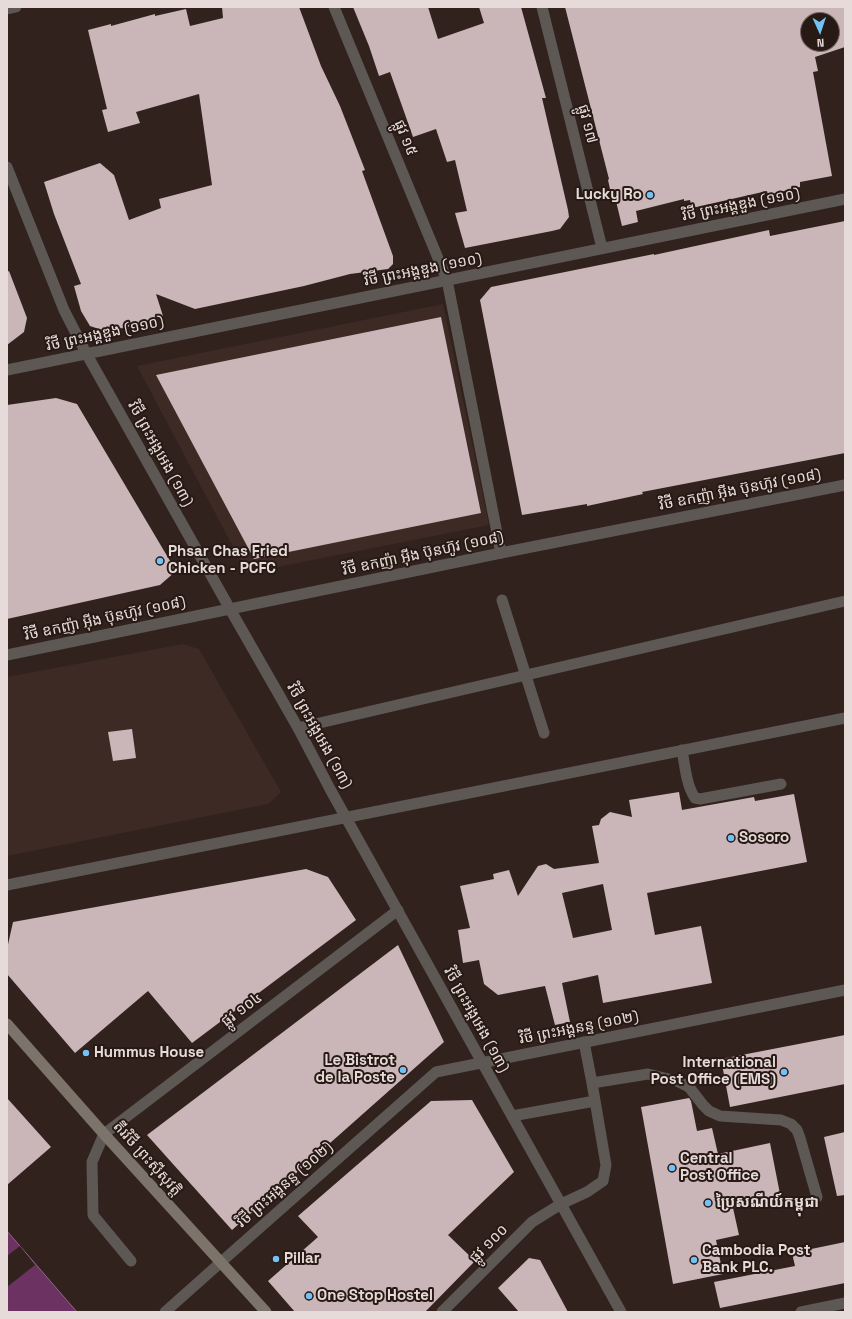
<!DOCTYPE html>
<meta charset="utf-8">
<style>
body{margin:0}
#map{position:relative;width:852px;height:1319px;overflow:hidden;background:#31221e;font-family:"Space Grotesk",sans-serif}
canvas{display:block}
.frame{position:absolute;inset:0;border:8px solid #e6dbd8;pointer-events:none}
.north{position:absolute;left:800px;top:12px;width:40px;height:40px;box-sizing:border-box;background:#271914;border:1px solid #736762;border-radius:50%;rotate:177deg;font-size:11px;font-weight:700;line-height:16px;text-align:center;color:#e6dbd8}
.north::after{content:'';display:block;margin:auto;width:14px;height:18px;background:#73c1f5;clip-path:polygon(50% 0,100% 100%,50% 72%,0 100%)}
</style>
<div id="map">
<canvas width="852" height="1319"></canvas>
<div class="frame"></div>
<div class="north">N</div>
</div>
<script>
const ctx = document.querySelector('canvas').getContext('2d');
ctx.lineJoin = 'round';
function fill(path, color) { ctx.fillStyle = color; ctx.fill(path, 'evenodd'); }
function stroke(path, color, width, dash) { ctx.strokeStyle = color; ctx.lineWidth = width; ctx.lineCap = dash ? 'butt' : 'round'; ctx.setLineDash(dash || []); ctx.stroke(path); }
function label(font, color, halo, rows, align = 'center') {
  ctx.font = font + ' "Space Grotesk","Noto Sans Khmer",sans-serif'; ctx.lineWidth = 4; ctx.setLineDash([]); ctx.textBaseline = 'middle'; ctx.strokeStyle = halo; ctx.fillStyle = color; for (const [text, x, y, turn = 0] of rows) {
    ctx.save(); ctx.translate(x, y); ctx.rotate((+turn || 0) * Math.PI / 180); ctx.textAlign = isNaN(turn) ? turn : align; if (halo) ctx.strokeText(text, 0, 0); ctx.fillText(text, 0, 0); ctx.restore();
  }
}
const built = new Path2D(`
 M 443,304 L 489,525 L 247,573 L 137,366 Z
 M 183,644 L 199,649 L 281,792 L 268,804 L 7,856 L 7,677 Z`);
const water = new Path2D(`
 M 7,1231 L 77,1312 L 7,1312 Z`);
const pier = new Path2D(`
 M 20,1246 L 35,1265 L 7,1287 L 7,1256 Z`);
const building = new Path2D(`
 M 222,7 L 299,7 L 321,66 L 340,106 L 365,170 L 362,171 L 393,256 L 393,264 L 388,269 L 350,274 L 304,286 L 195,309 L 156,294 L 163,316 L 124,328 L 102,330 L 90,326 L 81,311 L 74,286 L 81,284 L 54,214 L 44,182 L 100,163 L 114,175 L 129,220 L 161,208 L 159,199 L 212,185 L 199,94 L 136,112 L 140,123 L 108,132 L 102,110 L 107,109 L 88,30 L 111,24 L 111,26 L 155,14 L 155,16 L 186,9 L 190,26 L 223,18 Z
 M 353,7 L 428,7 L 438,39 L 484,23 L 479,7 L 521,7 L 546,98 L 542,98 L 568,210 L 569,217 L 560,229 L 552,231 L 465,248 L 455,213 L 467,211 L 455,160 L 447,162 L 436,129 L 413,137 L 390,72 L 379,76 L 369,46 Z
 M 565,7 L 845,7 L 845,47 L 815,57 L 818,71 L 813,72 L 832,176 L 800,182 L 800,187 L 768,195 L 767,191 L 692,208 L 690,200 L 684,201 L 684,199 L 636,211 L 638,222 L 622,226 L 615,197 L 612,198 L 608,180 L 609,179 ZM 808,20 L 832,20 L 832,44 L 808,44 Z
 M 845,221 L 845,453 L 642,492 L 643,494 L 587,506 L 587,504 L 522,515 L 480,300 L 491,287 L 654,254 L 654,255 L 769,230 L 770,236 Z
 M 9,271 L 27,318 L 24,332 L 7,345 L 7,272 Z
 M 441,317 L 481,513 L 254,559 L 156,375 Z
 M 56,398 L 77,404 L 176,571 L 160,585 L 7,619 L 7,405 Z
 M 132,729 L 136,758 L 113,761 L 108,732 Z
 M 679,792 L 682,810 L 754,797 L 755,801 L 794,794 L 807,862 L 647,893 L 655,935 L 701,926 L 712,983 L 603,1003 L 598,975 L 562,983 L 570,1022 L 555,1025 L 545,986 L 498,995 L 484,984 L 479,960 L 463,963 L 458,930 L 470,928 L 460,886 L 494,879 L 493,874 L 509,870 L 518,896 L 538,866 L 546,864 L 554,869 L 599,863 L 592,826 L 599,825 L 601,819 L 610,812 L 632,817 L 629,800 ZM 603,884 L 612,930 L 573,938 L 562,893 Z
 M 306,869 L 328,877 L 356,920 L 192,1043 L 148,991 L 75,1053 L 7,974 L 7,949 L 13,922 Z
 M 398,945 L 444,1042 L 232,1230 L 147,1135 Z
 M 845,1035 L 845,1084 L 730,1107 L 721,1059 Z
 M 7,1098 L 51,1147 L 7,1185 Z
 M 689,1098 L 691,1101 L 697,1131 L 712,1128 L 718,1154 L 770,1143 L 781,1199 L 733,1208 L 739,1235 L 716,1240 L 723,1274 L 673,1284 L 641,1107 Z
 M 472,1100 L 514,1172 L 448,1235 L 475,1261 L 425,1312 L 295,1312 L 268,1281 L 318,1237 L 298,1216 L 431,1101 Z
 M 845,1132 L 845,1195 L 837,1196 L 824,1137 Z
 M 845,1242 L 845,1283 L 720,1308 L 714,1282 L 795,1266 L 792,1253 Z
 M 529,1258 L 540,1260 L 568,1312 L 519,1312 L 498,1288 Z`);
const service = new Path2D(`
 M 447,280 L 501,553
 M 502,600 L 544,733
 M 298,728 L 845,601
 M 682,750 C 685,765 686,785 695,798 L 700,799 L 781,784
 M 584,1042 L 592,1083 L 648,1074 L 677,1081 L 689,1087 L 703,1105 L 709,1111 L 720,1116 L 781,1120 L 791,1124 L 797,1130 L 800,1138 L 817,1197
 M 512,1116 L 595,1101
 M 104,1134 L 92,1162 L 93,1215 L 131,1261
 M 561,1204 L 587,1192 L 603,1181 L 606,1165 L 592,1083
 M 165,1312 L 220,1263`);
const minor = new Path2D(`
 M 334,7 L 447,280
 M 542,7 L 602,248
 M 7,9 L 16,7
 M 7,370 L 845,199
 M 104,1134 L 398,910
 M 220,1263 L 436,1072 L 845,990
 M 442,1312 L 532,1222 L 561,1204
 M 801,1312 L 845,1303`);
const tertiary = new Path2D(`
 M 7,167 L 64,310 L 86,353 L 230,609 L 298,728 L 330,789 L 621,1312
 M 7,655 L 501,553 L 845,485
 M 7,885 L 845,718`);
const secondary = new Path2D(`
 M 7,1024 L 104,1134 L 266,1312`);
const markers = [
 [650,195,4,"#73c1f5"],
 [160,561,4,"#73c1f5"],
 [731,838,4,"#73c1f5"],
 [86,1053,4,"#73c1f5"],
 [403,1070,4,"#73c1f5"],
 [784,1072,4,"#73c1f5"],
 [672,1168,4,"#73c1f5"],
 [708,1203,4,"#73c1f5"],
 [276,1259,4,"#73c1f5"],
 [694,1260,4,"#73c1f5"],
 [309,1296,4,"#73c1f5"]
];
const streetNames = [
 ["ផ្លូវ ១៧",587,124,76],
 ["ផ្លូវ ១៥",405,138,68],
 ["វិថី ព្រះអង្គឌួង (១១០)",741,205,-11],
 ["វិថី ព្រះអង្គឌួង (១១០)",423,270,-11],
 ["វិថី ព្រះអង្គឌួង (១១០)",105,334,-12],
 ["វិថី ព្រះអង្គអេង (១៣)",160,454,61],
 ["វិថី ឧកញ៉ា អ៊ីង ប៊ុនហ៊ូវ (១០៨)",740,490,-11],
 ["វិថី ឧកញ៉ា អ៊ីង ប៊ុនហ៊ូវ (១០៨)",423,554,-12],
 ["វិថី ឧកញ៉ា អ៊ីង ប៊ុនហ៊ូវ (១០៨)",105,619,-12],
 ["វិថី ព្រះអង្គអេង (១៣)",319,736,61],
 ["ផ្លូវ ១០៤",242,1010,-37],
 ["វិថី ព្រះអង្គអេង (១៣)",476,1020,61],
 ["វិថី ព្រះអង្គនន្ទ (១០២)",579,1028,-11],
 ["តីរវិថី ព្រះស៊ីសុវត្តិ",147,1159,48],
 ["វិថី ព្រះអង្គនន្ទ (១០២)",285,1185,-41],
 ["ផ្លូវ ១០០",489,1244,-45]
];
const poiNames = [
 ["Lucky Ro",642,195,"right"],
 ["Phsar Chas Fried",168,552],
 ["Chicken - PCFC",168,569],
 ["Sosoro",739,838],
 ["Hummus House",94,1053],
 ["Le Bistrot",395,1061,"right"],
 ["de la Poste",395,1078,"right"],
 ["International",776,1063,"right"],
 ["Post Office (EMS)",776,1080,"right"],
 ["Central",680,1159],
 ["Post Office",680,1176],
 ["ប្រៃសណីយ៍កម្ពុជា",716,1203],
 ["Cambodia Post",702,1251],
 ["Bank PLC.",702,1268],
 ["Pillar",284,1259],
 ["One Stop Hostel",317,1296]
];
fill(built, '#3e2a24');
fill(water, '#6c3362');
stroke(water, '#916585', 1);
fill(pier, '#31221e');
fill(building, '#cab5b8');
stroke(service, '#5d5853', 11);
stroke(minor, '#5d5853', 11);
stroke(tertiary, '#5d5853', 11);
stroke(secondary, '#7c746b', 11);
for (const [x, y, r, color] of markers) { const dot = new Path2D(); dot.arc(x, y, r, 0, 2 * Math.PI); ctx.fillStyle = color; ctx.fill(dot); stroke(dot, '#271914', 1.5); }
label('15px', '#e6dbd8', '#271914', streetNames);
label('bold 15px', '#e6dbd8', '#271914', poiNames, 'left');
</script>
